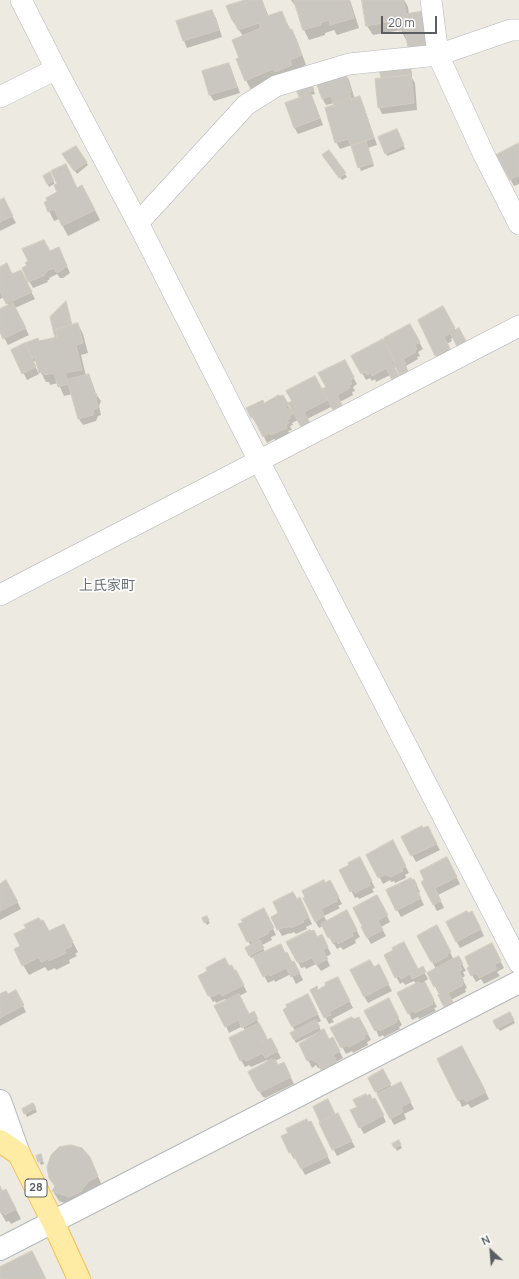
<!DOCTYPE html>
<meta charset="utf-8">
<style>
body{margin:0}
#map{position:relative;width:519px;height:1279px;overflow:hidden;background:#edeae1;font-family:Manrope,sans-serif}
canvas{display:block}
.north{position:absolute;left:471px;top:1231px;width:40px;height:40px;-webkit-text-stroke:3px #fff;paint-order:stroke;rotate:334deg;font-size:11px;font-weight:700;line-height:16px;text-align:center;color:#5a5e62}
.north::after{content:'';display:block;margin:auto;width:14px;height:18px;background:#5a5e62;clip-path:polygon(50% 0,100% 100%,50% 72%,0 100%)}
.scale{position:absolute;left:381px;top:16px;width:56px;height:18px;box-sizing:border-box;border:2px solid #5a5e62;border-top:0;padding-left:5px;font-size:12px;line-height:14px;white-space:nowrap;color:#5a5e62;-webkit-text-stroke:3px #fff;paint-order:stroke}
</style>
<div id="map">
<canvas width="519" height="1279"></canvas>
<div class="north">N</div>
<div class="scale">20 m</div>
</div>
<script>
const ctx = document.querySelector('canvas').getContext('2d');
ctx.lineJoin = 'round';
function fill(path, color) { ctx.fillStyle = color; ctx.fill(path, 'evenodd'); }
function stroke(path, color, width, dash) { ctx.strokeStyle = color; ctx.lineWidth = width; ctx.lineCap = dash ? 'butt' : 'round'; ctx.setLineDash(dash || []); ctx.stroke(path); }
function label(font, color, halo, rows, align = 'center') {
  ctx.font = font + ' Manrope,"Noto Sans JP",sans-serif'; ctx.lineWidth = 3.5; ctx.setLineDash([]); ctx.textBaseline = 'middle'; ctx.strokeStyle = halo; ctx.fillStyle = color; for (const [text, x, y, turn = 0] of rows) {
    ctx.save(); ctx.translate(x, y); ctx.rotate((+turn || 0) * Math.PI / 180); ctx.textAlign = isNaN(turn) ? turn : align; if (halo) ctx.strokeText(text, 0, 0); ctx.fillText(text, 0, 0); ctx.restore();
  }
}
const shadow = new Path2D(`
 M 248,0 L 262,0 L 269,17 L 282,12 L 291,31 L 292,31 L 297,40 L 306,65 L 251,90 L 246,80 L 241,58 L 243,36 L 232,20 L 228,7 Z
 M 291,0 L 350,0 L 359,28 L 337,35 L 334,30 L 325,33 L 325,35 L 309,40 L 304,30 L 298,10 Z
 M 363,0 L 404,0 L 408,7 L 409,15 L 434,54 L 414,58 L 407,40 L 406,40 L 401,30 L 373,35 L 367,26 Z
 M 212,11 L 216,18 L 222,37 L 187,48 L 184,41 L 178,22 Z
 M 229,64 L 232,71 L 240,93 L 214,101 L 210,95 L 203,72 Z
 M 381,69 L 410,69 L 412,72 L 412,78 L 415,83 L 417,110 L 382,114 L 379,107 L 382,79 Z
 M 345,74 L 349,80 L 355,100 L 359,97 L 363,104 L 377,145 L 368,148 L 374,166 L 361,171 L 352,145 L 340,149 L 336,142 L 336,107 L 334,103 L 326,105 L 322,98 Z
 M 312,86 L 315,94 L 311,95 L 314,101 L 323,125 L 298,134 L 294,127 L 301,98 L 300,96 Z
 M 398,133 L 405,149 L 387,156 L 386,153 Z
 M 519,144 L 519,184 L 514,186 L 497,155 Z
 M 76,147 L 88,165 L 77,174 L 65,158 Z
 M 328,152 L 347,177 L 342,180 L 325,158 Z
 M 71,175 L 77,189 L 88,196 L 100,220 L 68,236 L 59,219 L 54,221 L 49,211 L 59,193 L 54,184 L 49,187 L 44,176 L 52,177 L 55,185 Z
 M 0,201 L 7,206 L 16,223 L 0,231 Z
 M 50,252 L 62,255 L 70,273 L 63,278 L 60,278 L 57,274 L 49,278 L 50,279 L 47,281 L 48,282 L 33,288 L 29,281 Z
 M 0,268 L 12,275 L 24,278 L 35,299 L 15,308 L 29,335 L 8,345 L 0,330 L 0,310 L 9,306 L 4,297 L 0,299 L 0,292 L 5,289 L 0,290 Z
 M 66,303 L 72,326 L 78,324 L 83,334 L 88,353 L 81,355 L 86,376 L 89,375 L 92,382 L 96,394 L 101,401 L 99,406 L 101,415 L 98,416 L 96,421 L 83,425 L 79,419 L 72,394 L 64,396 L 58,383 L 50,385 L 49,382 L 46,382 L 35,361 L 33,362 L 39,374 L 27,380 L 12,350 L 37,339 L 39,342 L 56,338 Z
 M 447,314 L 456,331 L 459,329 L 467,344 L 460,348 L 454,337 L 451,339 L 452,341 L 447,344 L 452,355 L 440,362 L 436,355 Z
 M 410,326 L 423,349 L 418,352 L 420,356 L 417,357 L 418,359 L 406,366 L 408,371 L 406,372 L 410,379 L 405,382 L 396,367 L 394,368 L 402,383 L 396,386 L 390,375 L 376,382 L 375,379 L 372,381 L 370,378 L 366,380 L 353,356 Z
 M 344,361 L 357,384 L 353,387 L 355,391 L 352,392 L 353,395 L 340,402 L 345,412 L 338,416 L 333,406 L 307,419 L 306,434 L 298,420 L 292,423 L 293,425 L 290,426 L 292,430 L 288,431 L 290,434 L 276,441 L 274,439 L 267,443 L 257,423 L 256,424 L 252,417 L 264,404 L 283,396 L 290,409 L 292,408 L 327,387 Z
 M 423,830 L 431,834 L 440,850 L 416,862 L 402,837 Z
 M 396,848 L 409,873 L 405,875 L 406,878 L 395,883 L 394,881 L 391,882 L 390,880 L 383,884 L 368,855 Z
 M 363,864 L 375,888 L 372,889 L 374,892 L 359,899 L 358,897 L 355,898 L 341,871 Z
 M 450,865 L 460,884 L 438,895 L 444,908 L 437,911 L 422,882 Z
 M 414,880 L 420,892 L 418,893 L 424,905 L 401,917 L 387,891 Z
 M 325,884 L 334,888 L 342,904 L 338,906 L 340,908 L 324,916 L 327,922 L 350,918 L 360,937 L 355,940 L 356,943 L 343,950 L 341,947 L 337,949 L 334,944 L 333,944 L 323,926 L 319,928 L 315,921 Z
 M 0,885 L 10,888 L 21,909 L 0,920 Z
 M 297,900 L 303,905 L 312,924 L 306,927 L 307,929 L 296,934 L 294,932 L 290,934 L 290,933 L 282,936 L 272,918 Z
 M 381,903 L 390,922 L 381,927 L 386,936 L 371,944 L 367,937 Z
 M 267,916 L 276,935 L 271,937 L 272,940 L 262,945 L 265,953 L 285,954 L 297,968 L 303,980 L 296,984 L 291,974 L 275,982 L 274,980 L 268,983 L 254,957 L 251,958 L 246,949 L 251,946 L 248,941 Z
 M 206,917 L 210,923 L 207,925 L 203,919 Z
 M 476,919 L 484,936 L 460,948 L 456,941 Z
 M 49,932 L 69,935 L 78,952 L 75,954 L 77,956 L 69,960 L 70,963 L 56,970 L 55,968 L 48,971 L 45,967 L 29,975 L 23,965 L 22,946 Z
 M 440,933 L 454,960 L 462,964 L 466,971 L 463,972 L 465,976 L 462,978 L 467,988 L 465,989 L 466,992 L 451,1000 L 456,1009 L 449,1013 L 428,973 L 436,969 L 418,936 Z
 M 318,938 L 325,942 L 331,954 L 326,957 L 330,966 L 321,971 L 316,964 L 306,969 L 305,967 L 301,968 L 288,942 Z
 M 495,951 L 504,968 L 497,972 L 500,976 L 484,984 L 481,979 L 476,982 L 468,968 Z
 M 385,956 L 418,970 L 422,968 L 428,979 L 424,982 L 437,1007 L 434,1008 L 436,1011 L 419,1019 L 418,1017 L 412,1020 L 409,1013 L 417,985 L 414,981 L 405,985 L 403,982 L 400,984 Z
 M 229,968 L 239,977 L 247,992 L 239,996 L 249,1015 L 253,1012 L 268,1041 L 275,1046 L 281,1058 L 275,1061 L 278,1066 L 287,1070 L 294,1084 L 265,1098 L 264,1097 L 263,1097 L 259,1091 L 269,1062 L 267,1060 L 251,1067 L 249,1065 L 245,1067 L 241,1060 L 245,1031 L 243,1026 L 229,1033 L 226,1026 L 226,1001 L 225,999 L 216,1003 L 215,1001 L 213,1002 L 209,995 Z
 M 382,972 L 392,991 L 368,1003 L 364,996 Z
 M 341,985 L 353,1008 L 332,1019 L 334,1022 L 329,1024 L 311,990 L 318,991 Z
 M 0,995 L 19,998 L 26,1012 L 0,1026 Z
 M 312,1002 L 321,1021 L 317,1023 L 322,1032 L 336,1045 L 343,1058 L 336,1062 L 340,1069 L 325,1076 L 321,1068 L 318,1068 L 316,1065 L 312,1068 L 300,1044 L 318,1034 L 317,1033 L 296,1043 L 291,1033 L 295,1031 L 284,1010 Z
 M 392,1006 L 402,1025 L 399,1027 L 400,1029 L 384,1037 L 383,1035 L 379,1037 L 376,1030 Z
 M 510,1013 L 515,1023 L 500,1031 L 494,1021 Z
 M 363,1024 L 371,1040 L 367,1042 L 368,1045 L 353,1053 L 352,1051 L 346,1054 L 332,1028 Z
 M 466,1054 L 489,1099 L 471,1108 L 468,1104 L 462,1107 L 459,1100 Z
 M 383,1071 L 392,1088 L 404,1090 L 414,1109 L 404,1114 L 406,1119 L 394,1125 L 369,1078 Z
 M 328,1101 L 335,1116 L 341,1121 L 355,1147 L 337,1156 L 320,1123 L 322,1123 L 314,1107 Z
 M 372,1101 L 378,1105 L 386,1122 L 364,1134 L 360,1127 Z
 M 33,1104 L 37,1112 L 27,1117 L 23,1109 Z
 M 314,1129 L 331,1163 L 305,1175 L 296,1158 L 294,1159 L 290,1152 Z
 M 399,1142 L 402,1148 L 397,1151 L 393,1144 Z
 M 41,1155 L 44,1164 L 41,1165 L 37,1156 Z
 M 89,1158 L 103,1187 L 75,1207 L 59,1201 L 53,1191 L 56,1188 L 50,1178 Z
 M 0,1187 L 2,1192 L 6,1190 L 21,1219 L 11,1224 L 9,1221 L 6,1222 L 0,1211 Z`);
const building = new Path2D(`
 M 245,0 L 262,0 L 267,16 L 282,11 L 289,30 L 292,29 L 302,55 L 290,60 L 292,65 L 275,72 L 273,69 L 245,81 L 236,59 L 239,58 L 232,40 L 261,28 L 259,23 L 238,30 L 234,19 L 232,20 L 226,6 Z
 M 294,0 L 349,0 L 354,18 L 330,25 L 329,20 L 320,23 L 321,25 L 303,30 Z
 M 362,0 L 403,0 L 406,14 L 423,11 L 429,44 L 408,48 L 405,30 L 399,31 L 398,20 L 366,26 Z
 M 212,10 L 219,30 L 183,41 L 176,21 Z
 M 229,63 L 237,87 L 209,95 L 202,71 Z
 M 411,68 L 411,75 L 381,78 L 379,69 Z
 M 345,73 L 351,92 L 349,93 L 352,100 L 334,106 L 331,96 L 322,99 L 316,82 Z
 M 411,75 L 414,103 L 378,108 L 375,79 Z
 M 311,82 L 314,90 L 299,97 L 296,89 Z
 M 311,94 L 320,118 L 294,128 L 285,103 Z
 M 360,96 L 374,138 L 351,146 L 348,139 L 335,143 L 325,108 Z
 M 397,129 L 404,145 L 385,154 L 378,137 Z
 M 366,141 L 373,163 L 358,168 L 351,146 Z
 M 519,143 L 519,175 L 510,180 L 496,155 Z
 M 76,146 L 87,162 L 74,171 L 62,154 Z
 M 329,150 L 346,173 L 339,178 L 322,155 Z
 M 66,164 L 77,188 L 82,185 L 95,210 L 62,226 L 54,209 L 48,212 L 44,202 L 47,201 L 46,198 L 57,192 L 54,185 L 57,184 L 51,171 Z
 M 50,172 L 54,181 L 47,184 L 43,176 Z
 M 4,198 L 13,216 L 0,222 L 0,200 Z
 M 44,240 L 50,251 L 59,247 L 67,266 L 59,272 L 56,272 L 54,268 L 46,271 L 47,272 L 44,274 L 45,275 L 28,282 L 22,268 L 27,265 L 25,263 L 28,261 L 22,249 Z
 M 7,263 L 12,274 L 21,270 L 32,292 L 6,304 L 0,291 L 0,267 Z
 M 66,301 L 72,325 L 56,329 L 57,337 L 55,338 L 50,317 Z
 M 13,303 L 26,328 L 3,339 L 0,332 L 0,309 Z
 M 443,306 L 455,328 L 448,332 L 449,334 L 444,337 L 450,348 L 435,356 L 418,320 Z
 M 78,323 L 83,343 L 76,345 L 82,370 L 65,373 L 68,384 L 58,387 L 54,373 L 44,375 L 43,372 L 39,373 L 35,358 L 32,358 L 25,343 L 38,338 L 39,341 L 57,337 L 56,329 Z
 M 410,324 L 420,342 L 415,345 L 417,349 L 414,350 L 416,352 L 403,359 L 406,364 L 404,365 L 407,372 L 400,376 L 393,362 L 395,360 L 384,338 Z
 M 459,328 L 466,341 L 457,346 L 450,333 Z
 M 383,339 L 394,360 L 391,362 L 399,376 L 392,380 L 386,368 L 372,376 L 371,373 L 367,375 L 366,372 L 361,374 L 351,356 Z
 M 25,343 L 36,367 L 22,374 L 11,350 Z
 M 345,360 L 354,377 L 353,379 L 350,381 L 352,384 L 349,385 L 350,388 L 337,395 L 342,405 L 333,410 L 322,389 L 326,387 L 318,373 Z
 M 89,374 L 94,393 L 97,394 L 96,399 L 98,408 L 94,409 L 93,415 L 78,419 L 67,380 Z
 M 315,376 L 328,400 L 304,412 L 310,423 L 301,427 L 288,403 L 292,401 L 286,391 Z
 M 279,395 L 280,396 L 283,395 L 289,405 L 285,407 L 286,409 L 290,408 L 293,414 L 289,416 L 291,418 L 287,420 L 289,423 L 286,425 L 287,428 L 271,435 L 270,433 L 263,437 L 253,417 L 251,418 L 246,408 L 263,400 L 264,403 Z
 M 422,826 L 423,828 L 428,826 L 437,844 L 411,856 L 401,837 Z
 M 393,840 L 406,866 L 402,868 L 403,871 L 390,877 L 389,875 L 387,876 L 386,874 L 378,878 L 366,855 Z
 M 360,857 L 372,881 L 369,882 L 371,885 L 355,893 L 353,890 L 350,892 L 339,870 L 349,865 L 348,863 Z
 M 447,857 L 457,877 L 435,888 L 441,901 L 433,905 L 421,882 L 424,880 L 420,871 Z
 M 411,878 L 412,880 L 414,879 L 417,885 L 415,886 L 421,898 L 396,911 L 386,890 Z
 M 6,880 L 18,902 L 0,911 L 0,884 Z
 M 324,880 L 325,883 L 330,880 L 339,897 L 336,899 L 337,901 L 321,909 L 324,916 L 315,922 L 303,898 L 305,897 L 302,891 Z
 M 293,892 L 297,899 L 300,897 L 309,917 L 303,920 L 304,922 L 291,928 L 290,926 L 286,928 L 285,927 L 277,930 L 271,917 L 278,913 L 273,902 Z
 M 377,895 L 388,915 L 378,920 L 383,930 L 367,938 L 361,927 L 362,926 L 353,908 Z
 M 264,908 L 274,928 L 268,931 L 269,933 L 252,942 L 251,940 L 247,942 L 238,924 L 243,922 L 241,920 Z
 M 347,910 L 357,930 L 352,933 L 353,936 L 338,944 L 337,941 L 333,943 L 330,937 L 328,938 L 321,924 Z
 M 467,911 L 468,913 L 472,911 L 481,929 L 456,942 L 446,922 Z
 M 207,916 L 209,920 L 204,923 L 202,918 Z
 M 39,918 L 41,921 L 43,920 L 49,931 L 64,924 L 73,942 L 71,943 L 72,946 L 64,950 L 66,953 L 49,961 L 48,959 L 41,962 L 39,957 L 22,966 L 14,949 L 20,946 L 14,934 L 26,928 L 24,925 Z
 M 437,925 L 451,952 L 447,954 L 448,956 L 435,963 L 434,961 L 431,962 L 417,936 Z
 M 310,930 L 311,931 L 314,930 L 317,937 L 322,934 L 328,947 L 323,950 L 328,959 L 316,965 L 312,958 L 301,963 L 300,961 L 297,962 L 286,942 Z
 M 260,940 L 264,948 L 249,956 L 245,948 Z
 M 404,942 L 418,969 L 423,966 L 426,972 L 412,979 L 410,974 L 401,979 L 399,976 L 395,978 L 384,955 L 393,950 L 392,948 Z
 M 492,943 L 501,961 L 494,965 L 497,969 L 479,978 L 477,973 L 471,976 L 467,968 L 469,967 L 465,957 Z
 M 281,944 L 285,953 L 287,952 L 292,962 L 294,961 L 300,973 L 291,977 L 286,968 L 270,976 L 269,974 L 263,977 L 253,957 Z
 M 459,956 L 463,964 L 460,965 L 462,970 L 459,971 L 464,981 L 462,982 L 463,985 L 448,993 L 453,1002 L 444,1007 L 438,995 L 440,993 L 436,986 L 434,987 L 427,973 Z
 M 225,958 L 229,966 L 232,965 L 234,970 L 236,970 L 244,985 L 222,996 L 220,993 L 212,997 L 210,995 L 208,996 L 198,976 L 207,971 L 206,968 Z
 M 370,960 L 374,967 L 379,964 L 389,984 L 364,997 L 350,970 Z
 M 338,977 L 350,1001 L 329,1012 L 331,1015 L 324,1018 L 310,990 L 317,986 L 318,990 L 326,985 L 325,983 Z
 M 419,982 L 420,984 L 425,982 L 434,1000 L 432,1002 L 433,1004 L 415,1013 L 413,1011 L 408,1014 L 397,993 Z
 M 16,990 L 24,1005 L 0,1018 L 0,994 L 6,991 L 8,994 Z
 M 239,994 L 249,1014 L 254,1011 L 258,1019 L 242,1028 L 238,1020 L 225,1027 L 214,1006 Z
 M 308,994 L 318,1014 L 292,1027 L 283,1010 L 287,1007 L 286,1005 Z
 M 389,998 L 399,1018 L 396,1020 L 397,1022 L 380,1031 L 378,1029 L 375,1031 L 364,1011 Z
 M 510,1012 L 514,1020 L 497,1029 L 493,1021 Z
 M 352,1017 L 354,1019 L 359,1017 L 368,1034 L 364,1035 L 365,1038 L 349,1047 L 348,1045 L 341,1048 L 330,1028 Z
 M 316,1020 L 320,1027 L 294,1040 L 290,1033 Z
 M 259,1023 L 267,1038 L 260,1042 L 260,1043 L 271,1038 L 278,1051 L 265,1058 L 263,1053 L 246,1061 L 245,1058 L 240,1061 L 229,1038 Z
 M 324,1029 L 329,1039 L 333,1037 L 340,1051 L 333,1055 L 337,1062 L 321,1070 L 317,1062 L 313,1061 L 312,1059 L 307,1061 L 299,1044 Z
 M 462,1046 L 486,1092 L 466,1102 L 463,1098 L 458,1101 L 437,1059 Z
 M 272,1059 L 273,1061 L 275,1059 L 278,1065 L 284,1062 L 291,1077 L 261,1092 L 260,1091 L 258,1091 L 248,1072 Z
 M 383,1069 L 391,1084 L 375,1092 L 368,1078 Z
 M 401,1082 L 411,1102 L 401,1107 L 403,1112 L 390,1119 L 377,1094 Z
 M 366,1094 L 367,1096 L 370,1094 L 372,1099 L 375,1098 L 384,1115 L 359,1128 L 350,1110 L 357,1107 L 353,1100 Z
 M 328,1099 L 335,1114 L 320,1122 L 313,1107 Z
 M 33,1103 L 36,1108 L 24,1114 L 22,1109 Z
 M 338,1113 L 352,1141 L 332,1150 L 319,1123 Z
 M 307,1119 L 308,1122 L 311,1121 L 328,1156 L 301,1169 L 292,1152 L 289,1153 L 281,1136 L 288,1133 L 286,1129 Z
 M 399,1140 L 401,1145 L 394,1148 L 392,1144 Z
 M 71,1145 L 82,1148 L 90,1157 L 98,1176 L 89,1181 L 82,1189 L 82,1191 L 69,1197 L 52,1191 L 55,1186 L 49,1178 L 47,1167 L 51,1155 L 59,1147 Z
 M 41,1154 L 43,1161 L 38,1162 L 36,1156 Z
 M 0,1186 L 2,1191 L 6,1189 L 16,1209 L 5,1215 L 3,1212 L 0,1213 Z
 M 32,1251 L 46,1279 L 0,1279 L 0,1267 Z`);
const minor = new Path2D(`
 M 21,0 L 56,69 L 138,223 L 259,461 L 519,963
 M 431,0 L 438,55 L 484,155 L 519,224
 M 0,97 L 56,69
 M 138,223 L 246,105 L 276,86 L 349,64 L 438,55 L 511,30 L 519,30
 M 0,595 L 519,326`);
const tertiary = new Path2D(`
 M 0,1249 L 519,982`);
const secondary = new Path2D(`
 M 0,1101 L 19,1154`);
const primary = new Path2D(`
 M 0,1141 L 19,1154 L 53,1222 L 79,1279`);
const shields = [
 [36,1188,22]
];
const shieldNames = [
 ["28",36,1188]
];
const quarterNames = [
 ["上氏家町",107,586]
];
fill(shadow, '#0003');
fill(building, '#cac6c0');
stroke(building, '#d2cbbf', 1);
stroke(minor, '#b4b8bc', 22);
stroke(tertiary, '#b4b8bc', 24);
stroke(secondary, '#b5b9be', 24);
stroke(primary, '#f3bf53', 24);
stroke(minor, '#fff', 21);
stroke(tertiary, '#fff', 22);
stroke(secondary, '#fff', 22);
stroke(primary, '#ffeca4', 22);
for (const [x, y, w] of shields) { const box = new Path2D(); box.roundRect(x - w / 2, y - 9, w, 18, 3); ctx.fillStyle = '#fff'; ctx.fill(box); stroke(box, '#5a5e62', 1); }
label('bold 11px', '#5a5e62', null, shieldNames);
label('14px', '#6b7074', '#fff', quarterNames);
</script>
